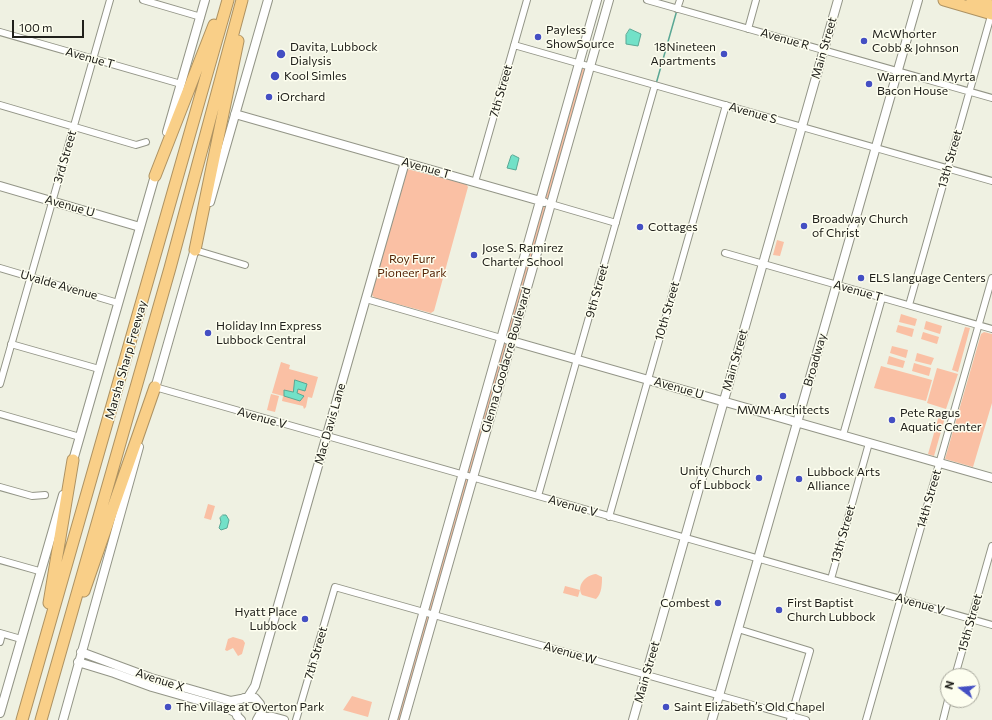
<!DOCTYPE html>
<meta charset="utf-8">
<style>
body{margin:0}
#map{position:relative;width:992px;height:720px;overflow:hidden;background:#eff1e2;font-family:Commissioner,sans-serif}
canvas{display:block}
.north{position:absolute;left:940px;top:668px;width:40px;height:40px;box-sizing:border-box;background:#fdfeef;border:1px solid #a5a59a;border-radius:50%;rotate:286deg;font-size:11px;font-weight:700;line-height:16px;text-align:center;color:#20201b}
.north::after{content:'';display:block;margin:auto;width:14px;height:18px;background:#444fc3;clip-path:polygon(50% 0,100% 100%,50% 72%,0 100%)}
.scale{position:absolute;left:12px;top:20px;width:72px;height:18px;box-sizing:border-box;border:2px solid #20201b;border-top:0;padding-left:5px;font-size:12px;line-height:14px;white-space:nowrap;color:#20201b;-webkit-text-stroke:3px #fdfeef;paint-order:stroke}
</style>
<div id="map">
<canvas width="992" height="720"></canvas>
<div class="north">N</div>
<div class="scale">100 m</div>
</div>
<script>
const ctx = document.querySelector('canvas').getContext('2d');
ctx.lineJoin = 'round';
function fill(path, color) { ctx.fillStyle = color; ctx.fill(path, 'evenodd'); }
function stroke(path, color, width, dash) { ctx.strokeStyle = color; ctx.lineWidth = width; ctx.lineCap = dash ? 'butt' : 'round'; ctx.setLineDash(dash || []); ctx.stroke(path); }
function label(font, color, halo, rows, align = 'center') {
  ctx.font = font + ' Commissioner,sans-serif'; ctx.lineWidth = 3; ctx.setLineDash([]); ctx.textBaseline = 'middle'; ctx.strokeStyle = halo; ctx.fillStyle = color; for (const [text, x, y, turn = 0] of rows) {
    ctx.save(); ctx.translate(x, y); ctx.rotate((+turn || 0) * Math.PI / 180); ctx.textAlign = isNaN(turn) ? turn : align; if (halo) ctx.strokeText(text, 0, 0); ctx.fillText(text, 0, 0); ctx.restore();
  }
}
const green = new Path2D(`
 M 586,68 L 401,720 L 394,720 L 581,69 Z
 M 407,169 L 466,184 L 468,187 L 434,311 L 431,313 L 375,298 L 370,293 Z
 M 777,240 L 784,242 L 780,256 L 773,255 Z
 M 901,314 L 917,319 L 915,326 L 899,322 Z
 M 926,321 L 942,326 L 940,334 L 924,329 Z
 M 898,325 L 914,329 L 912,337 L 896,332 Z
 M 965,327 L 970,328 L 958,372 L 952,370 Z
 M 923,332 L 939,337 L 937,344 L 921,339 Z
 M 984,332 L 992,334 L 992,403 L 973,467 L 945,459 L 981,334 Z
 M 892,346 L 908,350 L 906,358 L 890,353 Z
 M 917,353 L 934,358 L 931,365 L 915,361 Z
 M 889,356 L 905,361 L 903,368 L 887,364 Z
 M 281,362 L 290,365 L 289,369 L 318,377 L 312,398 L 308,397 L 306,407 L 304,409 L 303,406 L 282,401 L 283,396 L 272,393 Z
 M 914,363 L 931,368 L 929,376 L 912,371 Z
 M 881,366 L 932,380 L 926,401 L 874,388 Z
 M 937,368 L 958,374 L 946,409 L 927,403 Z
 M 271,394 L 279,396 L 275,412 L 267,410 Z
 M 940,412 L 946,414 L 934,456 L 928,454 Z
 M 208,504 L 215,506 L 211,520 L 204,518 Z
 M 596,574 L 602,577 C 602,583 602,594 596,599 L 582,595 C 576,585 586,575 596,574 Z
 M 565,586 L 580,590 L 578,597 L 563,593 Z
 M 233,637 L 243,640 L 245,643 L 242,654 L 238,656 L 233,648 L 227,651 L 225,650 L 228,639 Z
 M 352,696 L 372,702 L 368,717 L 343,710 Z`);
const water = new Path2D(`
 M 630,29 L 641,34 L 638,46 L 626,44 L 626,35 Z
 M 513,155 L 519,158 L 516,170 L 507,168 L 511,156 Z
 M 295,380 L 307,384 L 305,391 L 298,389 L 297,393 L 304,396 L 300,401 L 284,396 L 284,390 L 293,392 Z
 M 223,515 L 226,515 L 229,520 L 227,528 L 221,530 L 219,528 L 221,522 L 220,518 Z`);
const stream = new Path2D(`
 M 656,84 L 677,10`);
const street = new Path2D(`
 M 143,0 L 201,17
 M 647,0 L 992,98
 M 677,9 L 680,0
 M 748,29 L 756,0
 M 0,32 L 181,84
 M 514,45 L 992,181
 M 0,105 L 136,145 L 146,142
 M 475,182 L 527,0
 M 551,204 L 616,223
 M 195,250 L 245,265
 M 725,253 L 992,329
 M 0,268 L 118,303
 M 366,299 L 501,338
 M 909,305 L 992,12
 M 11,344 L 99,369
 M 0,384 L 110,0
 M 155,387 L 992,625
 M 0,414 L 80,437
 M 843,435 L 882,298
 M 0,487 L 32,496 L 45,495
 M 538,496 L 655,85
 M 609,517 L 726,105
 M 0,560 L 39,571
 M 831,579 L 869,443
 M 738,629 L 810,651 L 790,720
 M 0,633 L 21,639
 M 0,642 L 2,634
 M 955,676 L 992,546
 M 296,720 L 335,587 L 806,720
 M 866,720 L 992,278
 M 943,720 L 948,700`);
const secondary = new Path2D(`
 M 235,114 L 544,202
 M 167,132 L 205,0
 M 0,186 L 140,227
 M 210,202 L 268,0
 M 508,340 L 992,478
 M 154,392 L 196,245
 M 72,464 L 156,172
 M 81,652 L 151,678 L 231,701 L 241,699
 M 78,662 L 114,673 L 152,687 L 229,709 L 236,713
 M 248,697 L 255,686 L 405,162
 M 244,698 L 255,698 L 260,704 L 262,711 L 257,720
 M 236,708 L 237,716 L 241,720
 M 0,713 L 63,495
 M 259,717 L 273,717 L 284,720
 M 63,720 L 139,447
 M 393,720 L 597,0
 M 404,720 L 609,0
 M 633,720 L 838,0
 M 712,720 L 918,0`);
const highway = new Path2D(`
 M 944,0 L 992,14
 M 972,0 L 992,6
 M 155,176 L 214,25
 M 195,250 L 238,41
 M 84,591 L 155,387
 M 49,603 L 73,460
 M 22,720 L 228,0
 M 41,720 L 170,268 L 242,0`);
const markers = [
 [538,37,4,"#444fc3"],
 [864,41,4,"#444fc3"],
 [281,54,5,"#444fc3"],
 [724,54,4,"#444fc3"],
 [275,76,5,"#444fc3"],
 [869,84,4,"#444fc3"],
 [269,97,4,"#444fc3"],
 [804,226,4,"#444fc3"],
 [640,227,4,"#444fc3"],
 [474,255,4,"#444fc3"],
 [861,278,4,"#444fc3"],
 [208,333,4,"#444fc3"],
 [783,396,4,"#444fc3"],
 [892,420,4,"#444fc3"],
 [759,478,4,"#444fc3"],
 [799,479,4,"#444fc3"],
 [718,603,4,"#444fc3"],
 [779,610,4,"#444fc3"],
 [305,619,4,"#444fc3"],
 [168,707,4,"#444fc3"],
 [666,707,4,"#444fc3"]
];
const poiNames = [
 ["Payless",546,30],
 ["ShowSource",546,44],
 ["McWhorter",872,34],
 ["Cobb & Johnson",872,48],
 ["Davita, Lubbock",290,47],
 ["Dialysis",290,61],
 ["18Nineteen",716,47,"right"],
 ["Apartments",716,61,"right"],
 ["Kool Simles",284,76],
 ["Warren and Myrta",877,77],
 ["Bacon House",877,91],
 ["iOrchard",277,97],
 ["Broadway Church",812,219],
 ["of Christ",812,233],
 ["Cottages",648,227],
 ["Jose S. Ramirez",482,248],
 ["Charter School",482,262],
 ["ELS language Centers",869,278],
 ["Holiday Inn Express",216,326],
 ["Lubbock Central",216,340],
 ["MWM Architects",783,410,"center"],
 ["Pete Ragus",900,413],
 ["Aquatic Center",900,427],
 ["Unity Church",751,471,"right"],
 ["of Lubbock",751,485,"right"],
 ["Lubbock Arts",807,472],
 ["Alliance",807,486],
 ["Combest",710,603,"right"],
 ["First Baptist",787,603],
 ["Church Lubbock",787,617],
 ["Hyatt Place",297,612,"right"],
 ["Lubbock",297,626,"right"],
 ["The Village at Overton Park",176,707],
 ["Saint Elizabeth’s Old Chapel",674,707]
];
const streetNames = [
 ["Avenue R",785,39,16],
 ["Main Street",824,48,-74],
 ["Avenue T",90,58,16],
 ["7th Street",501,91,-74],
 ["Avenue S",753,113,16],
 ["3rd Street",65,157,-74],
 ["13th Street",950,159,-74],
 ["Avenue T",426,168,16],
 ["Avenue U",70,206,16],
 ["Uvalde Avenue",59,285,16],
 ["9th Street",597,291,-74],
 ["Avenue T",858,291,16],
 ["10th Street",667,311,-74],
 ["Marsha Sharp Freeway",126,360,-74],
 ["Glenna Goodacre Boulevard",506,360,-74],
 ["Main Street",735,360,-74],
 ["Broadway",815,360,-74],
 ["Avenue U",679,388,16],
 ["Avenue V",262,418,16],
 ["Mac Davis Lane",330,424,-74],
 ["14th Street",929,499,-74],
 ["Avenue V",573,506,16],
 ["13th Street",843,534,-74],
 ["Avenue V",920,604,16],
 ["15th Street",970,623,-74],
 ["7th Street",316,653,-74],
 ["Avenue W",570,653,16],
 ["Main Street",647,672,-74],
 ["Avenue X",160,680,18]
];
const parkNames = [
 ["Roy Furr",412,259],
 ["Pioneer Park",412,273]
];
fill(green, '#fac0a4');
fill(water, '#72e1c8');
stroke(water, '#59a794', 1);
stroke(stream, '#59a794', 1.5);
stroke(street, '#939587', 8);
stroke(secondary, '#939587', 10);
stroke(highway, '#ad9262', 13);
stroke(street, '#fff', 6);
stroke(secondary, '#fff', 8);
stroke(highway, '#f9cf88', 11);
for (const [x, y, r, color] of markers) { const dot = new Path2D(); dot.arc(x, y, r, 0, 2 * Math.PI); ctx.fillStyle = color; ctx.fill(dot); stroke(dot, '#fdfeef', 1.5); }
label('12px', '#20201b', '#fdfeef', poiNames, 'left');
label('12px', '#20201b', '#fdfeef', streetNames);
label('12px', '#572607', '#fdfeef', parkNames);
</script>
